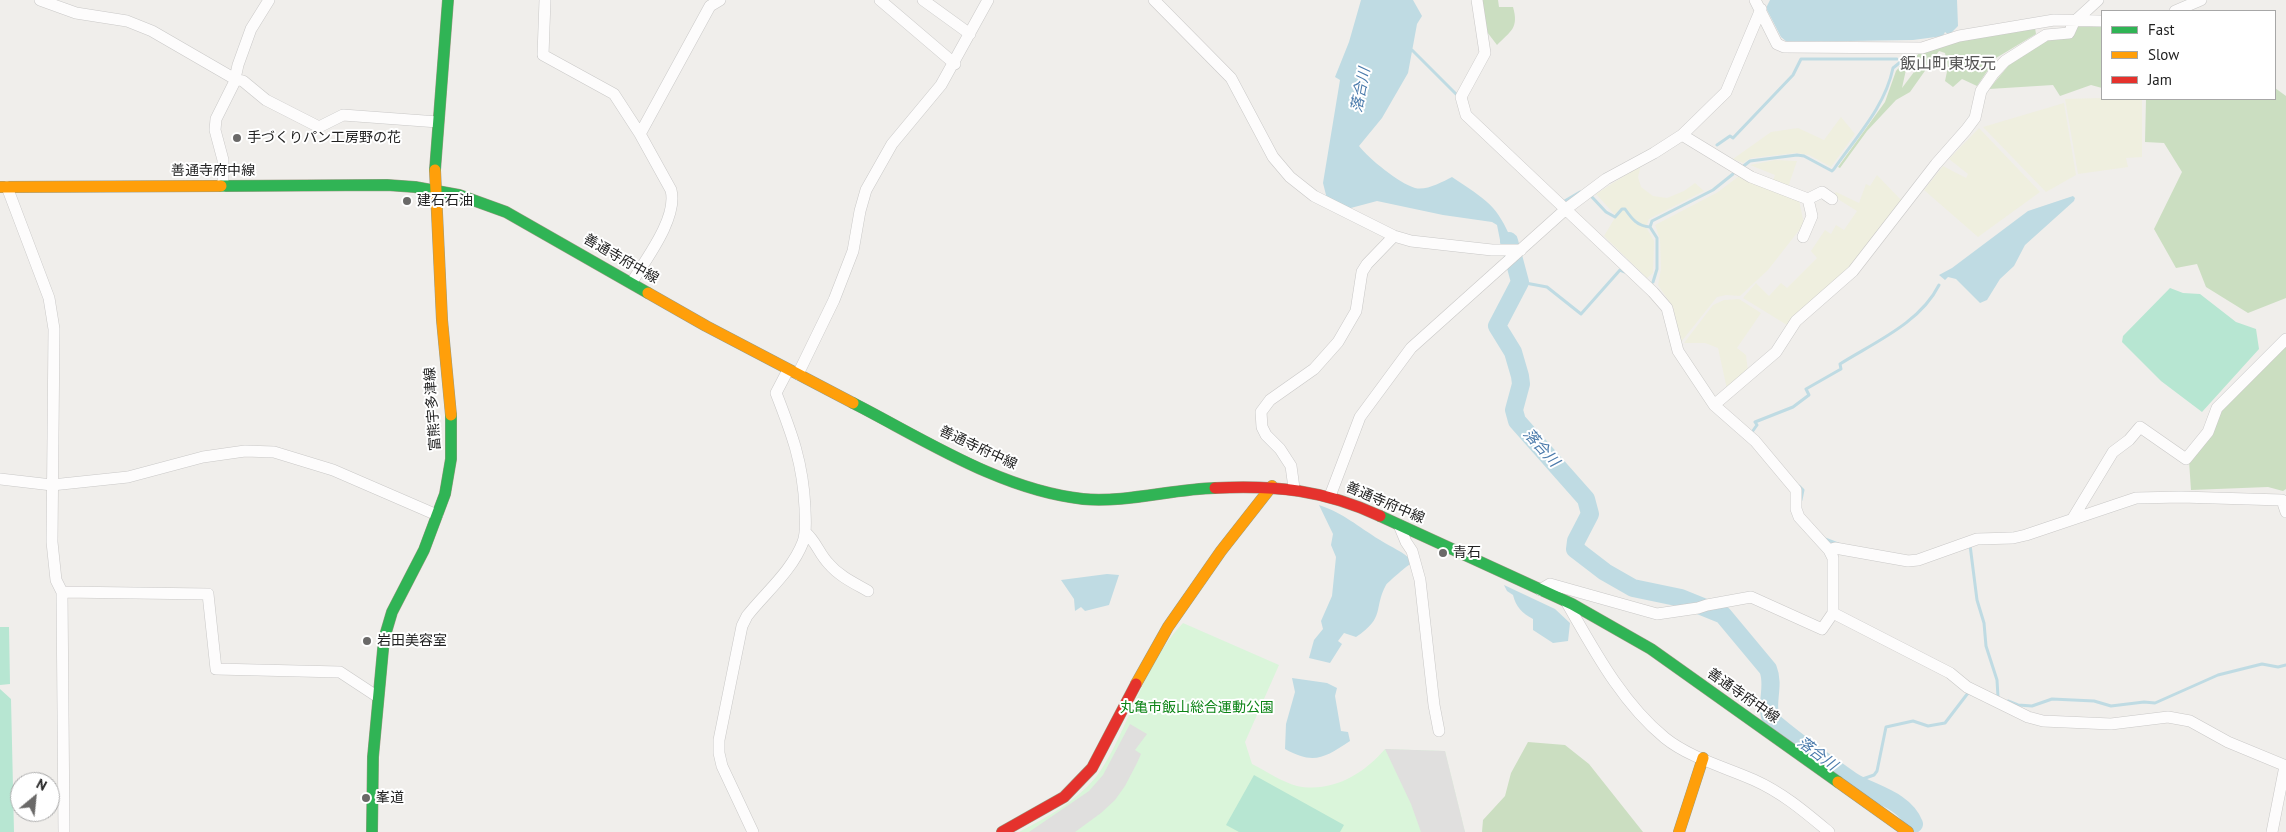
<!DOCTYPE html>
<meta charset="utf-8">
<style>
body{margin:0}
#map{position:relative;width:2286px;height:832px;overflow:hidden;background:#f0eeeb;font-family:"PT Sans",sans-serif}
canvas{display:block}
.legend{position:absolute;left:2101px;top:10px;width:175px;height:90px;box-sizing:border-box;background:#fff;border:1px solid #a7a7a7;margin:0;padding:6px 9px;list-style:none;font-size:15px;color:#222}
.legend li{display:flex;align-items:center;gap:10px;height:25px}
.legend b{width:25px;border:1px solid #a7a7a7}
.north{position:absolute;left:10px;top:772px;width:50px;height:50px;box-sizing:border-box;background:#fff;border:1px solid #a7a7a7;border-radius:50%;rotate:28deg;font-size:14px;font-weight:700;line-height:20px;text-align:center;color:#222}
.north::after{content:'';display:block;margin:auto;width:18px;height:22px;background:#6a6968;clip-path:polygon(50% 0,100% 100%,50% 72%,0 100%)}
</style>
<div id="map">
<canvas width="2286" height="832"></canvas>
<ul class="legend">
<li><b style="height:6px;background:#30b455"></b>Fast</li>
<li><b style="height:6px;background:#ff9f0a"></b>Slow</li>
<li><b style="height:6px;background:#e5322d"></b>Jam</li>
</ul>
<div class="north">N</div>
</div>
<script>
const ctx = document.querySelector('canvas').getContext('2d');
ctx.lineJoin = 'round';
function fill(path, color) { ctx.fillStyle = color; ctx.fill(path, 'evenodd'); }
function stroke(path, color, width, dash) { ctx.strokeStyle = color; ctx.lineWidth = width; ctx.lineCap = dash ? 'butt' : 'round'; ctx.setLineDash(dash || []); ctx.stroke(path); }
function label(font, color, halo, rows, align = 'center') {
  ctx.font = font + ' "PT Sans","Noto Sans JP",sans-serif'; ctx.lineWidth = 4; ctx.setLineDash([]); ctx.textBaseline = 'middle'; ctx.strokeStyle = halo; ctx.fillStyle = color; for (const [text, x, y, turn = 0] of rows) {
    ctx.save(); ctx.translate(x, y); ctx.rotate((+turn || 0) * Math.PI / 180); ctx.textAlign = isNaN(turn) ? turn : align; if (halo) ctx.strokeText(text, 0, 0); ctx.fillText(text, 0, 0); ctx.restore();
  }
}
const farmland = new Path2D(`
 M 2102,98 L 2142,99 L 2142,157 L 2126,158 L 2128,167 L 2078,174 L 2065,99 Z
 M 2064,103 L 2076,175 L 2046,192 L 1983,127 Z
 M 1841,117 L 1855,134 L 1831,167 L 1809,155 L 1796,153 L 1751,158 L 1743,163 L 1733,159 L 1771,132 L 1798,128 L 1824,140 Z
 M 1979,128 L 2040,192 L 1978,237 L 1924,190 L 1943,166 L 1966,178 L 1968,174 L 1949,159 Z
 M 1775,160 L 1797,161 L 1788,187 L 1772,183 L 1775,175 L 1750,165 Z
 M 1641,165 L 1638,177 L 1641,187 L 1653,196 L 1667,198 L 1684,191 L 1695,183 L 1704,191 L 1649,219 L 1646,227 L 1654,241 L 1653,273 L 1647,278 L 1604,236 L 1616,216 L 1596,194 Z
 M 1877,175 L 1902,201 L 1852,264 L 1787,325 L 1743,298 L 1756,283 L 1769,296 L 1781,283 L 1787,288 L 1817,258 L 1811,251 L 1825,230 L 1831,234 L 1836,225 L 1844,230 L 1857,211 L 1833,196 L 1836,192 L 1859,203 L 1866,184 L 1870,186 Z
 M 1739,176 L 1799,200 L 1804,224 L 1768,270 L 1740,296 L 1726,295 L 1717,297 L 1681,342 L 1673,307 L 1658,285 L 1661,269 L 1660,239 L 1655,225 L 1718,192 Z
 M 1739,299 L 1761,313 L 1737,348 L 1746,355 L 1748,371 L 1727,389 L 1718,348 L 1705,343 L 1684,343 L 1713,305 L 1724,300 Z`);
const forest = new Path2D(`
 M 1482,0 L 1498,0 L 1499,7 L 1513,7 C 1519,28 1511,31 1497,45 L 1484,28 Z
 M 2077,26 L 2102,26 L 2102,88 L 2091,85 L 2060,96 L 2053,85 L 1989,89 L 2009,65 L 2049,39 L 2072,38 Z
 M 2035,28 L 2036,34 L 1996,58 L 1977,86 L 1962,79 L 1953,87 L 1945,81 L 1948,67 L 1945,53 L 1939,51 L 1910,92 L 1896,100 L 1867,131 L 1840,168 L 1838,167 L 1885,102 L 1896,71 L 1905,60 L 1907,65 L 1902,88 L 1917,68 L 1916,57 L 1919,53 L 1967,39 Z
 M 2275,88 L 2286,96 L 2286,298 L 2248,313 L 2206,287 L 2197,264 L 2176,268 L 2154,229 L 2182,172 L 2164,143 L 2145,142 L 2146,99 L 2275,99 Z
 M 2286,345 L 2286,489 L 2283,491 L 2268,487 L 2191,490 L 2189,461 L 2221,410 Z
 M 1528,742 L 1565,745 L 1589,764 L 1643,832 L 1482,832 L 1483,820 L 1505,796 L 1511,773 Z`);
const park = new Path2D(`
 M 1183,623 L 1279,665 L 1245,742 L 1252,764 C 1266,771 1282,782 1297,786 C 1331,793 1363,775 1385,749 L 1445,751 L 1465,832 L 1019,832 C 1048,817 1075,802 1096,777 C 1108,761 1116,743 1124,726 C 1140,692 1156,651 1183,623 Z`);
const pitch = new Path2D(`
 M 2170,288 L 2183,293 L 2200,294 L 2236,322 L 2256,329 L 2259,349 L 2202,412 L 2161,381 L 2122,342 L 2123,336 Z
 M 0,627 L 9,627 L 10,684 L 0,685 Z
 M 0,689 L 11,699 L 14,832 L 0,832 Z
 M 1254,775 L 1344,825 L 1340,832 L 1239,832 L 1226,825 Z`);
const parking = new Path2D(`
 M 1130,724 L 1147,734 L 1135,750 L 1141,754 L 1137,763 L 1125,786 L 1115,800 L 1101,813 L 1075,832 L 1029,832 L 1089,791 L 1103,775 Z
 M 1385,749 L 1445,751 L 1465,832 L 1421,832 L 1411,804 Z`);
const water = new Path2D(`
 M 1361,0 L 1413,0 L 1422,16 L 1417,24 L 1408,73 L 1382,118 L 1359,146 C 1369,159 1399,183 1415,188 C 1426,191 1442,182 1452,177 C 1487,201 1496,203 1513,243 L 1501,245 L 1497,225 L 1492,222 L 1443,215 L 1377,201 L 1347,209 L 1327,199 L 1323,183 L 1340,80 L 1335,77 L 1349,42 Z
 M 1770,0 L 1957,0 L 1958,26 L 1949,35 L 1945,32 L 1943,36 L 1913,40 L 1787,42 L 1781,37 L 1766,8 Z
 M 2073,196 L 2075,198 L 2074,201 L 2025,245 L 2014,266 L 2000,279 L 1987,300 L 1980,303 L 1956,279 L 1948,277 L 1945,280 L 1939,275 L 1952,268 L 2028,211 Z
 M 1319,505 C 1345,514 1357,526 1380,540 C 1392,548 1403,551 1413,562 C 1408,565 1389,581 1386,585 C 1373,609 1386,617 1356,637 L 1344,633 L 1338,641 L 1342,644 L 1330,663 L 1309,658 L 1314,640 L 1323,629 L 1321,621 L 1332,596 L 1336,557 L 1331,545 L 1333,534 Z
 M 1107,574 L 1119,575 L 1109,605 L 1085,611 L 1081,607 L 1075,611 L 1074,599 L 1061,580 Z
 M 1504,585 L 1555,609 L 1570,623 L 1568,641 L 1553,643 L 1533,630 L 1533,619 C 1522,613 1516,607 1513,595 L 1507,591 Z
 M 1292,678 L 1327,683 L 1337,688 L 1335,696 L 1341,731 L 1348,732 L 1350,741 C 1324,758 1314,765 1285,749 L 1286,724 L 1295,692 Z`);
const stream = new Path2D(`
 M 1412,50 L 1457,95
 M 1717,145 L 1730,136 L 1733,138 L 1793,75 L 1801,59 L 1897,59
 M 1741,168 L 1750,161 L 1797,155 L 1804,156 L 1832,171 L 1834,169 C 1856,137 1885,107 1893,68 L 1903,60
 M 1591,196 L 1606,212 L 1615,217 L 1622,209 L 1625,209 C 1632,219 1637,226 1650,227
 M 1563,202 L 1580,192
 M 1520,282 L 1547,287 L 1581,314 L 1620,270 L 1625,272
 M 1653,282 L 1657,269 L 1657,238 L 1650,227 L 1652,221 L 1713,190 L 1733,174
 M 1752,432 L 1757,425 L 1755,422 L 1793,407 L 1809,395 L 1806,389 L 1841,369 L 1840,364 C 1875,342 1920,323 1939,285
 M 1799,486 L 1803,490 L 1801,500
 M 1825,539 L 1838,544
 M 1970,545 L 1977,600 L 1984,623 L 1986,646 L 1997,680 L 1998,697
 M 2008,701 L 2018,705 L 2032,706 L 2052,699 L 2094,701 L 2111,706 L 2144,702 L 2155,703 L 2218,675 L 2262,664 L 2278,667 L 2286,665
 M 1854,782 L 1874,775 L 1877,771 L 1886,727 L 1913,721 L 1928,726 L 1945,723 L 1968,693`);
const river = new Path2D(`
 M 1509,241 L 1520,282 L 1497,326 L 1513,352 L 1520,376 L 1521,384 L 1514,410 L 1517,421 L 1586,499 L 1590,514 L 1576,541 L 1575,549 L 1605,572 L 1633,588 L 1681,598 L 1723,615 L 1768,669 C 1775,686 1765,703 1771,720 C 1796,742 1825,762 1852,781 C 1872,794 1904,799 1914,824`);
const street = new Path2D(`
 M 40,0 L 76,13 L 127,21 L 152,31 L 235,79 L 243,81 L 266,100 L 319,127 L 343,115 L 438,122
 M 545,0 L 543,55 L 614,94 L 640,134 L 671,190 C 678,218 646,259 632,282
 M 880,0 L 955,64
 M 923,0 L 970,34
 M 1154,0 L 1231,78 L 1273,157 L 1290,177 L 1314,196 L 1394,236 L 1411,241 L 1492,250 L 1521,250
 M 1477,0 L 1485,53 L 1461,97 L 1466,115 L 1653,292 L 1667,308 L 1678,351 L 1714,405 L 1755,441 L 1796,490 L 1796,509 L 1799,517 L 1829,550 L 1833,558 L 1833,613 L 1822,629 L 1751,597 L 1707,605 L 1698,608 L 1657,614 L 1550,584 L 1540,590
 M 1755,0 L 1777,44 L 1784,47 L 1922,48 L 1959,36 L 2054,20 L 2102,21
 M 2175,11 L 2201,0
 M 640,134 L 710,6 L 720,0
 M 1682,135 L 1751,177 L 1808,199 L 1822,192 L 1832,199
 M 223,186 L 223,160 L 215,130 L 216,119 L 234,83 L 238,65 L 251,29 L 269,0
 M 7,187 L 49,298 L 54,329 L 52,542 L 56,580 L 62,592 L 64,832
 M 1803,237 L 1812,216 L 1808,199
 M 798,374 L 834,300 L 853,251 L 860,211 L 866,190 L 892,144 L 941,85 L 988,0
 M 1714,405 L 1776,352 L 1796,321 L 1853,271 L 1936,164 L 1966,130 L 1975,118 L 1981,91 L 1993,74 L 2005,61 L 2046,35 L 2069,33 L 2074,22 L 2098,0
 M 0,479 L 52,485 L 128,477 L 203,457 L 245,451 L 274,452 L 333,470 L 437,515
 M 1294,488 L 1291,466 L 1280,449 L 1266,435 L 1262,427 L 1261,412 L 1270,400 L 1314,369 L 1338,342 L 1356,311 L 1362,272 L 1367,264 L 1394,236
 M 1330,496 L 1360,417 L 1411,348 L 1566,209 L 1606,179 L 1654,153 L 1682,135 L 1726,92 L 1761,9
 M 2073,518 L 2113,452 L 2129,440 L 2140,427 L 2186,459 L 2208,432 L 2217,408 L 2286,339
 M 1399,525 L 1406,542 L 1412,551 L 1420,580 L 1434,705 L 1439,731
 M 805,532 C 816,541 819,554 829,564 C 839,576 854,583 868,591
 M 1829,550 L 1835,548 L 1908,561 L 1918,560 L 1977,539 L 2013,538 L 2026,535 L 2136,498 L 2181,497 L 2282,500 L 2286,512
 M 62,592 L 208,594 L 216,669 L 340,672 L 378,697
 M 1567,603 C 1594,650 1622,703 1665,738 C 1690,758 1725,767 1754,780 C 1783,793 1805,812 1829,832
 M 1833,613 L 1950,673 L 1967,687 L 2028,717 L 2043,721 L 2111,724 L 2168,717 L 2190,721 L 2228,742 L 2286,766
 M 753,832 L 722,766 L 719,753 L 719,740 L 742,626 L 747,616 C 765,593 792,571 803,542 C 807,531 805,519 805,508 C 803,463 792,434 776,393 L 788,370
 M 2272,832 L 2285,766`);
const fast = new Path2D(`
 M 435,170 L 448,0
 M 221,186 L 387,185 L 415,187 L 459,195 L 506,212 L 648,293
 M 853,403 C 925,440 1001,490 1083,499 C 1125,503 1173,489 1215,488
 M 1380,516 L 1572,604 L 1651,649 L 1838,782
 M 372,832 L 373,757 L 384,639 L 392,612 L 424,550 L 445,494 L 451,459 L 451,415`);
const slow = new Path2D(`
 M 435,170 L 442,320 L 451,415
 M 0,187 L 221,186
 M 648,293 L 706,326 L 853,403
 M 1136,684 L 1168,627 L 1221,551 L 1272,486
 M 1838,782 L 1908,832
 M 1679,832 L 1703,758`);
const jam = new Path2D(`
 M 1215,488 C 1276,485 1324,490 1380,516
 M 1002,832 L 1064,797 L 1092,768 L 1136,684`);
const markers = [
 [237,138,5,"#6a6968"],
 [407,201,5,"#6a6968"],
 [1443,553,5,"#6a6968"],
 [367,641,5,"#6a6968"],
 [366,798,5,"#6a6968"]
];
const poiNames = [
 ["手づくりパン工房野の花",247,138],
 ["建石石油",417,201],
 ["青石",1453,553],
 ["岩田美容室",377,641],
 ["峯道",376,798]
];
const streetNames = [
 ["善通寺府中線",213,171],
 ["善通寺府中線",621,259,30],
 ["富熊宇多津線",433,409,-94],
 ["善通寺府中線",978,448,25],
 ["善通寺府中線",1385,503,23],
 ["善通寺府中線",1743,696,35]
];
const parkNames = [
 ["丸亀市飯山総合運動公園",1197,708]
];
const waterNames = [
 ["落合川",1361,90,-79],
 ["落合川",1541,448,48],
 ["落合川",1817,754,37]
];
const quarterNames = [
 ["飯山町東坂元",1948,64]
];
fill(farmland, '#efefdf');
fill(forest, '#cbdec1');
fill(park, '#daf5da');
fill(pitch, '#b7e6d2');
fill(parking, '#e0dfde');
fill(water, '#bfdbe3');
stroke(stream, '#bfdbe3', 3);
stroke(river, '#bfdbe3', 18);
stroke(street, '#c9c8c7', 12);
stroke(fast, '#999a82', 12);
stroke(slow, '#999a82', 12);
stroke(jam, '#999a82', 12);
stroke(street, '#fdfcfc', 11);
stroke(fast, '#30b455', 11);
stroke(slow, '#ff9f0a', 11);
stroke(jam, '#e5322d', 11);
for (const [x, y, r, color] of markers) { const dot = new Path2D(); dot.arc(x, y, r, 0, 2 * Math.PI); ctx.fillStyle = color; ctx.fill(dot); stroke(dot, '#fff', 2); }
label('14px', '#222', '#fff', poiNames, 'left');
label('14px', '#222', '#fff', streetNames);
label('14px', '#0c8416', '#fff', parkNames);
label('italic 15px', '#4a7aab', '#fff', waterNames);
label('16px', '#555', '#fff', quarterNames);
</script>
